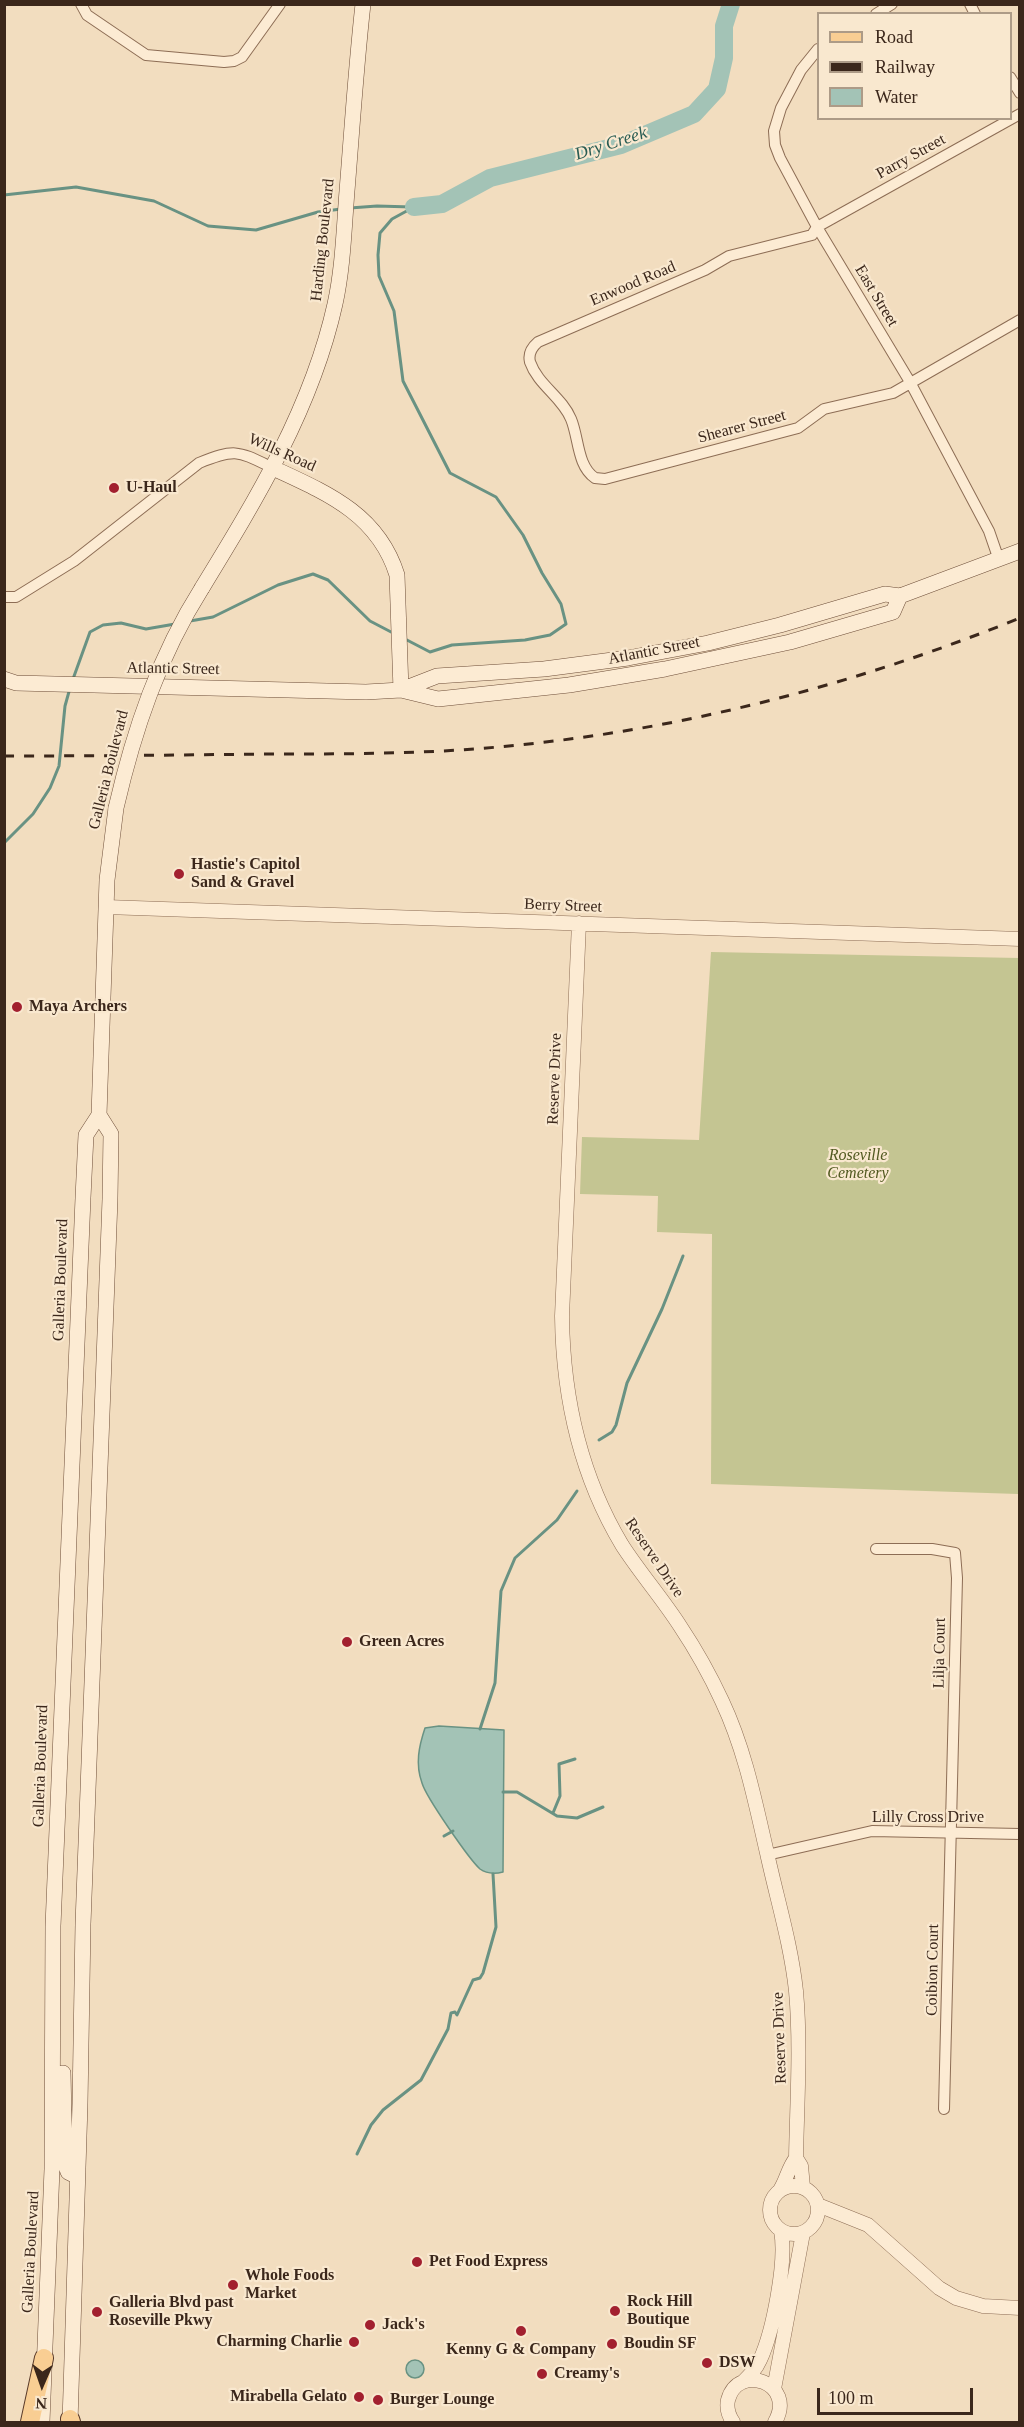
<!DOCTYPE html>
<style>
body{margin:0}
#map{position:relative;width:1024px;height:2427px;overflow:hidden;background:#f2ddbf;font-family:Georgia,serif}
canvas{display:block}
.frame{position:absolute;inset:0;border:6px solid #3b271b;pointer-events:none}
.legend{position:absolute;left:817px;top:12px;width:195px;height:108px;box-sizing:border-box;background:#f9e8cf;border:2px solid #ad9b87;margin:0;padding:8px 10px;list-style:none;font-size:18px;color:#3b271b}
.legend li{display:flex;align-items:center;gap:12px;height:30px}
.legend b{width:30px;border:2px solid #ad9b87}
.north{position:absolute;left:12px;top:2355px;width:60px;height:60px;-webkit-text-stroke:4px #f9e8cf;paint-order:stroke;rotate:182deg;font-size:16px;font-weight:700;line-height:24px;text-align:center;color:#3b271b}
.north::after{content:'';display:block;margin:auto;width:21px;height:27px;background:#3b271b;clip-path:polygon(50% 0,100% 100%,50% 72%,0 100%)}
.scale{position:absolute;left:817px;top:2388px;width:156px;height:27px;box-sizing:border-box;border:3px solid #3b271b;border-top:0;padding-left:8px;font-size:18px;line-height:21px;white-space:nowrap;color:#3b271b;-webkit-text-stroke:4px #f9e8cf;paint-order:stroke}
</style>
<div id="map">
<canvas width="1024" height="2427"></canvas>
<div class="frame"></div>
<ul class="legend">
<li><b style="height:8px;background:#f9ce93"></b>Road</li>
<li><b style="height:8px;background:#3b271b"></b>Railway</li>
<li><b style="height:16px;background:#a3c3b6"></b>Water</li>
</ul>
<div class="north">N</div>
<div class="scale">100 m</div>
</div>
<script>
const ctx = document.querySelector('canvas').getContext('2d');
ctx.lineJoin = 'round';
function fill(path, color) { ctx.fillStyle = color; ctx.fill(path, 'evenodd'); }
function stroke(path, color, width, dash) { ctx.strokeStyle = color; ctx.lineWidth = width; ctx.lineCap = dash ? 'butt' : 'round'; ctx.setLineDash(dash || []); ctx.stroke(path); }
function label(font, color, halo, rows, align = 'center') {
  ctx.font = font + ' Georgia,serif'; ctx.lineWidth = 4.5; ctx.setLineDash([]); ctx.textBaseline = 'middle'; ctx.strokeStyle = halo; ctx.fillStyle = color; for (const [text, x, y, turn = 0] of rows) {
    ctx.save(); ctx.translate(x, y); ctx.rotate((+turn || 0) * Math.PI / 180); ctx.textAlign = isNaN(turn) ? turn : align; if (halo) ctx.strokeText(text, 0, 0); ctx.fillText(text, 0, 0); ctx.restore();
  }
}
const cemetery = new Path2D(`
 M 711,952 L 1019,958 L 1018,1494 L 711,1484 L 712,1234 L 657,1232 L 658,1196 L 580,1194 L 582,1137 L 699,1140 Z`);
const water = new Path2D(`
 M 439,1726 L 504,1730 L 503,1872 C 495,1874 487,1874 480,1869 C 469,1859 426,1797 422,1783 C 415,1764 419,1746 425,1728 Z
 M406 2369a9 9 0 1 1 18 0a9 9 0 1 1-18 0Z`);
const stream = new Path2D(`
 M 4,195 L 76,187 L 154,201 L 208,226 L 256,230 L 318,212 L 341,209
 M 350,208 L 377,206 L 412,207
 M 190,621 L 213,617 L 278,585 L 313,574 L 328,580 L 370,621 L 393,633
 M 405,639 L 430,652 L 452,645 L 525,640 L 550,635 L 566,624 L 561,604 L 542,573 L 523,535 L 496,497 L 450,473 L 403,381 L 394,311 L 379,276 L 378,255 L 380,233 L 392,219 L 414,207
 M 73,679 L 90,632 L 103,625 L 121,623 L 146,629 L 175,624
 M 4,843 L 33,814 L 50,788 L 59,766 L 65,706 L 70,688
 M 599,1440 L 612,1432 L 616,1425 L 627,1383 L 662,1309 L 683,1256
 M 480,1729 L 495,1683 L 501,1591 L 515,1558 L 557,1520 L 577,1491
 M 503,1792 L 517,1792 L 557,1816 L 577,1818 L 603,1807
 M 553,1813 L 560,1796 L 559,1764 L 575,1759
 M 444,1836 L 453,1831
 M 357,2154 L 371,2125 L 383,2110 L 421,2080 L 448,2029 L 451,2013 L 455,2012 L 457,2015 L 473,1980 L 480,1978 L 483,1973 L 496,1927 L 493,1874`);
const river = new Path2D(`
 M 414,207 L 442,204 L 490,178 L 621,145 L 694,114 L 717,89 L 724,58 L 724,26 L 731,4`);
const minor = new Path2D(`
 M 81,4 L 87,15 L 146,55 L 224,62 L 234,61 L 242,57 L 280,4
 M 970,4 L 975,14
 M 876,14 L 892,4
 M 818,49 L 801,70 L 781,108 L 774,131 L 775,145 L 780,158 L 817,227 L 910,382 L 989,531 L 999,560
 M 1010,77 L 1020,93
 M 1020,114 L 817,227 L 812,235 L 729,256 L 705,270 L 538,342 C 531,348 528,354 530,362 C 538,385 562,397 571,419 C 579,438 577,466 595,478 L 605,479 L 798,428 L 824,409 L 893,393 L 1020,320
 M 4,597 L 16,597 L 74,561 L 199,463 C 236,448 238,451 273,468
 M 876,1549 L 932,1549 L 955,1553 L 957,1578 L 944,2109
 M 767,1855 L 872,1831 L 1020,1834`);
const tertiary = new Path2D(`
 M 106,907 L 1020,939
 M 579,923 L 562,1316 C 563,1396 580,1475 622,1545 C 640,1573 662,1598 680,1626 C 696,1650 710,1675 722,1701 C 745,1750 755,1801 767,1853 C 777,1899 791,1944 796,1991 C 801,2046 797,2102 796,2158 L 801,2166 L 803,2187
 M770 2210a24 24 0 1 1 48 0a24 24 0 1 1-48 0Z
 M 780,2190 C 787,2179 788,2168 796,2158
 M 818,2205 L 868,2225 L 939,2288 L 956,2298 L 983,2306 L 1020,2308
 M 743,2382 C 750,2375 756,2369 760,2360 C 773,2332 787,2261 781,2231
 M 774,2389 L 803,2233
 M 733,2422 C 729,2416 726,2409 728,2400 C 738,2362 797,2383 775,2422`);
const secondary = new Path2D(`
 M 273,468 C 327,493 378,514 397,575 L 401,690
 M 202,588 C 257,498 312,408 335,304 C 343,268 344,228 347,191 C 352,129 356,67 363,4
 M 4,679 L 16,683 L 366,692 L 401,690 L 438,699 L 569,685 L 665,669 L 790,642 L 893,612 L 900,596
 M 401,690 L 437,676 L 544,669 L 628,658 L 708,643 L 780,625 L 885,594 L 900,596 L 1020,551
 M 63,2073 L 65,2163 L 68,2172 L 76,2176
 M 42,2422 L 52,2169 L 53,1926 L 83,1198 L 86,1135 L 99,1115 L 107,880 L 116,808
 M 70,2422 L 80,2104 L 83,1924 L 110,1199 L 111,1134 L 99,1115`);
const primary = new Path2D(`
 M 70,2419 L 71,2422
 M 30,2422 L 44,2358`);
const rail = new Path2D(`
 M 4,756 C 93,756 181,755 269,754 C 352,754 435,754 518,745 C 691,728 859,683 1020,618`);
const secondaryBridge = new Path2D(`
 M 116,808 C 134,730 159,656 202,588`);
const markers = [
 [114,488,6,"#a2202f"],
 [179,874,6,"#a2202f"],
 [17,1007,6,"#a2202f"],
 [347,1642,6,"#a2202f"],
 [417,2262,6,"#a2202f"],
 [233,2285,6,"#a2202f"],
 [615,2311,6,"#a2202f"],
 [97,2312,6,"#a2202f"],
 [370,2325,6,"#a2202f"],
 [521,2331,6,"#a2202f"],
 [354,2342,6,"#a2202f"],
 [612,2344,6,"#a2202f"],
 [707,2363,6,"#a2202f"],
 [542,2374,6,"#a2202f"],
 [359,2397,6,"#a2202f"],
 [378,2400,6,"#a2202f"]
];
const streetNames = [
 ["Parry Street",911,157,-29],
 ["Harding Boulevard",323,240,-84],
 ["Enwood Road",633,284,-23],
 ["East Street",876,296,59],
 ["Shearer Street",742,427,-15],
 ["Wills Road",282,453,24],
 ["Atlantic Street",654,651,-11],
 ["Atlantic Street",173,669,1],
 ["Galleria Boulevard",109,770,-76],
 ["Berry Street",563,906,2],
 ["Reserve Drive",555,1079,-88],
 ["Galleria Boulevard",61,1280,-88],
 ["Reserve Drive",654,1558,56],
 ["Lilja Court",940,1653,-89],
 ["Galleria Boulevard",41,1766,-88],
 ["Lilly Cross Drive",928,1818],
 ["Coibion Court",933,1970,-89],
 ["Reserve Drive",780,2038,-92],
 ["Galleria Boulevard",31,2252,-87]
];
const poiNames = [
 ["U-Haul",126,488],
 ["Hastie's Capitol",191,865],
 ["Sand & Gravel",191,883],
 ["Maya Archers",29,1007],
 ["Green Acres",359,1642],
 ["Pet Food Express",429,2262],
 ["Whole Foods",245,2276],
 ["Market",245,2294],
 ["Rock Hill",627,2302],
 ["Boutique",627,2320],
 ["Galleria Blvd past",109,2303],
 ["Roseville Pkwy",109,2321],
 ["Jack's",382,2325],
 ["Charming Charlie",342,2342,"right"],
 ["Boudin SF",624,2344],
 ["Kenny G & Company",521,2350,"center"],
 ["DSW",719,2363],
 ["Creamy's",554,2374],
 ["Mirabella Gelato",347,2397,"right"],
 ["Burger Lounge",390,2400]
];
const parkNames = [
 ["Roseville",858,1156],
 ["Cemetery",858,1174]
];
const waterNames = [
 ["Dry Creek",611,144,-18]
];
fill(cemetery, '#c4c592');
fill(water, '#a3c3b6');
stroke(water, '#699283', 1.5);
stroke(stream, '#699283', 3);
stroke(river, '#a3c3b6', 18);
stroke(minor, '#8d6d55', 12);
stroke(tertiary, '#8d6d55', 15);
stroke(secondary, '#6e4e39', 16);
stroke(primary, '#5a3b2a', 20);
stroke(minor, '#fcebd3', 10);
stroke(tertiary, '#fcebd3', 14);
stroke(secondary, '#fcebd3', 15);
stroke(primary, '#f9ce93', 18);
stroke(rail, '#3b271b', 3, [10, 10]);
stroke(secondaryBridge, '#6e4e39', 16, []);
stroke(secondaryBridge, '#fcebd3', 15);
for (const [x, y, r, color] of markers) { const dot = new Path2D(); dot.arc(x, y, r, 0, 2 * Math.PI); ctx.fillStyle = color; ctx.fill(dot); stroke(dot, '#f9e8cf', 2); }
label('16px', '#3b271b', '#f9e8cf', streetNames);
label('bold 16px', '#3b271b', '#f9e8cf', poiNames, 'left');
label('italic 16px', '#515920', '#f9e8cf', parkNames);
label('italic 18px', '#295c53', '#f9e8cf', waterNames);
</script>
